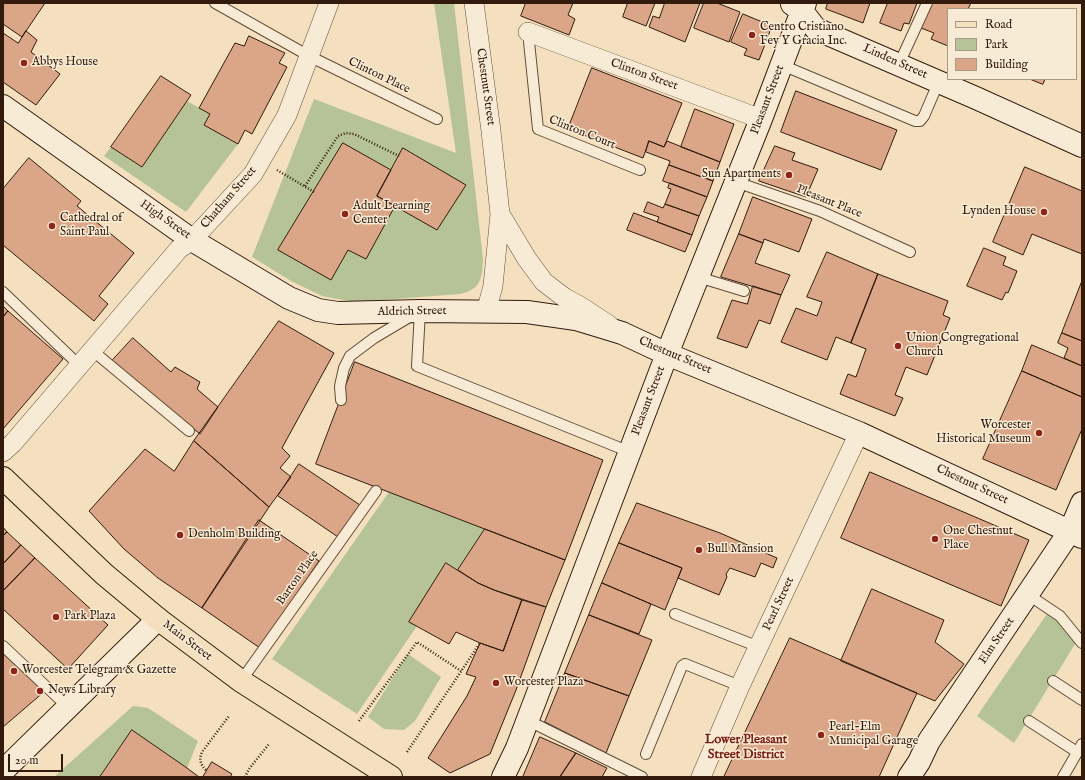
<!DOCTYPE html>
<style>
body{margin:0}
#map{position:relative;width:1085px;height:780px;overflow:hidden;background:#f4e0bf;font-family:"IM FELL English",serif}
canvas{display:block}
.frame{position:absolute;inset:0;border:4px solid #321b0c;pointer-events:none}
.legend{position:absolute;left:947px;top:8px;width:130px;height:72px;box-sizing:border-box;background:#f8ebd5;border:1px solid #a99885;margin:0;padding:5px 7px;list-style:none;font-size:12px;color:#321b0c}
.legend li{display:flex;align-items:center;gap:8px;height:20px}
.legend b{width:20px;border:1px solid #a99885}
.scale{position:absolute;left:8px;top:754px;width:55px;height:18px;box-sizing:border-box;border:2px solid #321b0c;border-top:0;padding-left:5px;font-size:12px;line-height:14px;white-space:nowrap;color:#321b0c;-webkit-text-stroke:3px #f8ebd5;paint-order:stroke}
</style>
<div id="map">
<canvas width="1085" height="780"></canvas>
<div class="frame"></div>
<ul class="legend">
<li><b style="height:5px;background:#f4e0bf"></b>Road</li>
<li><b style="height:11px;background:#b6c396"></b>Park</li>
<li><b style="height:11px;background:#daa687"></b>Building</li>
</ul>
<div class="scale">20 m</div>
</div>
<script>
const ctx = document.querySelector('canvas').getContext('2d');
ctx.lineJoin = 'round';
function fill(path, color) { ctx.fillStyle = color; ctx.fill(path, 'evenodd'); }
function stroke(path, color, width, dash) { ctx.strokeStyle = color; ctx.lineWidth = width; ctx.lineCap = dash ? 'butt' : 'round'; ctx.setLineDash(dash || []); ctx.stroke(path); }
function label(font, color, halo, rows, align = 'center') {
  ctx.font = font + ' "IM FELL English",serif'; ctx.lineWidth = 3; ctx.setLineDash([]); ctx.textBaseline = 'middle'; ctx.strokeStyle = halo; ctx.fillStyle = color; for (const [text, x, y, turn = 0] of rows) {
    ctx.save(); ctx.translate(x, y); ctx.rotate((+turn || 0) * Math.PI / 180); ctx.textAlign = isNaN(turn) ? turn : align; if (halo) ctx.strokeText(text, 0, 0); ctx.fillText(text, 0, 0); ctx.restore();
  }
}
const green = new Path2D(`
 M 434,3 L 454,3 L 483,259 C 482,279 481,289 460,294 L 355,302 L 332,298 L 322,296 L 291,281 L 252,257 L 314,99 L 456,153 Z
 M 187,101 L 210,114 L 204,125 L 238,144 L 186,212 L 104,156 L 111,147 L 142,167 Z
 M 389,492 L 485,529 L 458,570 L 446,563 L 417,626 L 357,714 L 272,659 Z
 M 1047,614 L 1080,636 L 1014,743 L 977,716 Z
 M 408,654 L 441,677 L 415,721 L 404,730 L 384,729 L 368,717 Z
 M 133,706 L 148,708 L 198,741 L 187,768 L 132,730 L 100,777 L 54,777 Z`);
const building = new Path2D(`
 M 4,3 L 45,3 L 22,37 L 3,24 Z
 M 526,3 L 573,3 L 568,15 L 575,19 L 569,35 L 521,16 Z
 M 628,3 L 655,3 L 646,26 L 623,17 Z
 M 665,3 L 700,3 L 685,42 L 649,27 L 653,16 L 659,18 Z
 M 704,3 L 717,3 L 740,12 L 729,42 L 694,28 Z
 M 828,3 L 870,3 L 863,23 L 826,9 Z
 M 888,3 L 917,3 L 909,24 L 904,23 L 901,31 L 880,23 Z
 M 932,3 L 971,3 L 968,9 L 948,9 L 948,46 L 931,39 L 934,33 L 921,28 Z
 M 743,14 L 772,26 L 759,60 L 744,55 L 747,49 L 731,42 Z
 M 26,31 L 37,40 L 31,52 L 60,74 L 36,105 L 3,82 L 3,33 L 18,43 Z
 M 249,36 L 285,53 L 279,63 L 287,67 L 252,134 L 245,130 L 238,144 L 204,125 L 210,114 L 199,108 L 235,43 L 244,46 Z
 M 592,68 L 682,103 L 664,147 L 649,141 L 643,158 L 568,129 Z
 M 161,76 L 191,95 L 142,167 L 111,147 Z
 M 1030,79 L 1045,79 L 1043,84 Z
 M 796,91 L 897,130 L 881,170 L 781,132 Z
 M 695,109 L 734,124 L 720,162 L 681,147 Z
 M 649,141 L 664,147 L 667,141 L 720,162 L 713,181 L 669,165 L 670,161 L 646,152 Z
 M 343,143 L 391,170 L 377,196 L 395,206 L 366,259 L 348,250 L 331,280 L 278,250 Z
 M 775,146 L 795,153 L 792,160 L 818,169 L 806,197 L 759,181 Z
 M 403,148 L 466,185 L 437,230 L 377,196 Z
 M 29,158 L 81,201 L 77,206 L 134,253 L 99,296 L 108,304 L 94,321 L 3,245 L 3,189 Z
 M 669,165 L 713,181 L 707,197 L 663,181 Z
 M 1025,167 L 1082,191 L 1082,254 L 1032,234 L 1023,255 L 993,242 Z
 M 670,183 L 707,197 L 699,216 L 665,204 L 671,189 L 668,188 Z
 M 753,197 L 812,219 L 799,252 L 764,239 L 763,243 L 739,234 Z
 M 648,202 L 663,208 L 665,204 L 699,216 L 692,235 L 657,222 L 659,217 L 644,212 Z
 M 634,213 L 692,235 L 685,252 L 627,230 Z
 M 739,234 L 763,243 L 755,263 L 790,275 L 781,295 L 721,277 Z
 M 984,248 L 1006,257 L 1003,265 L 1017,271 L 1008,293 L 1006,292 L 1002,300 L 967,286 Z
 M 827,252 L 878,274 L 851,343 L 836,337 L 827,360 L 781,342 L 796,308 L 817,316 L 822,302 L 807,297 Z
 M 878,274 L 948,301 L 943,315 L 950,318 L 927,375 L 906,367 L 895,395 L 903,398 L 895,416 L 840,394 L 848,374 L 856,377 L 866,349 L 851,343 Z
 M 1082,281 L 1082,341 L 1062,333 Z
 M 753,286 L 781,295 L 770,324 L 759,320 L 747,348 L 717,338 L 732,300 L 747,304 Z
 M 3,306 L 8,311 L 3,317 Z
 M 8,311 L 63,359 L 3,429 L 3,317 Z
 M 279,321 L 334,353 L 282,448 L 290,456 L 280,468 L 291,477 L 269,507 L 194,441 Z
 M 1062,333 L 1082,341 L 1082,366 L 1064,358 L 1068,348 L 1058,343 Z
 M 133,338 L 171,372 L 175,367 L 200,382 L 197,389 L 218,407 L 200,434 L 112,361 Z
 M 1032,345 L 1082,366 L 1082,397 L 1022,371 Z
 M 355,362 L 603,460 L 565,560 L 316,464 Z
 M 1022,371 L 1082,397 L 1082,429 L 1056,490 L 983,459 Z
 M 194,441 L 269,507 L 202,608 L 158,578 L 124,549 L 89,511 L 145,449 L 174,471 Z
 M 299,464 L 360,505 L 338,537 L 278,496 Z
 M 870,472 L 1029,540 L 1001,606 L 841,538 Z
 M 637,503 L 720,533 L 777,558 L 773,568 L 761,563 L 755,577 L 730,568 L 726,574 L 727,577 L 719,595 L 678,578 L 682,568 L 619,543 Z
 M 259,520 L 319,561 L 260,648 L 202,608 Z
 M 3,527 L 7,532 L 3,536 Z
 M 485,529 L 565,560 L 546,607 L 494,590 L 478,583 L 458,570 Z
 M 7,532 L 21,545 L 3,564 L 3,536 Z
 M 619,543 L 682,568 L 665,610 L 602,583 Z
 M 21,545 L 35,558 L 3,591 L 3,564 Z
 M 35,558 L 108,625 L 68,669 L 3,609 L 3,591 Z
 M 446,563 L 478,583 L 494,590 L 522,600 L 503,651 L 480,643 L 456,632 L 449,644 L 409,622 Z
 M 602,583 L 651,604 L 639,634 L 589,615 Z
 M 872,589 L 944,620 L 935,642 L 964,664 L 935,701 L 841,661 Z
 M 522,600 L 546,607 L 516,690 L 490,754 L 450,773 L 428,758 L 467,696 L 476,677 L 466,674 L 480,643 L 503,651 Z
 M 589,615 L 652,640 L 629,696 L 565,673 Z
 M 790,638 L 917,693 L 879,777 L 724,777 Z
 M 3,651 L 45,691 L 3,727 Z
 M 565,673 L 629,696 L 606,753 L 545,722 Z
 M 132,730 L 187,768 L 199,777 L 100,777 Z
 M 540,737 L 576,753 L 560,777 L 523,777 Z
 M 576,753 L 607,768 L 602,777 L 560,777 Z
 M 212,762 L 232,774 L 230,777 L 203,777 Z`);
const path = new Path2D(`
 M 277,170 L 314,192
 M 305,186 L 338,136 L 346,133 L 354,134 L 399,156
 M 359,721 L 417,642 L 461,671
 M 407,752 L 480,643
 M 206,770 C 200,764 199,759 202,752 L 229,716
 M 245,777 L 249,769 L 269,744`);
const lane = new Path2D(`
 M 215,3 L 309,56 L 437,119
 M 528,32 L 538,129 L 640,170
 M 899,64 L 927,3
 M 782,65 L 915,121 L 920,121 L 924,116 L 939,81
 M 736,182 L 820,211 L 910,252
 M 698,277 L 744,291
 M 3,292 L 80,366
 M 420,311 L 417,366 L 630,452
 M 93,351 L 189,431
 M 341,400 L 340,386 L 344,368 L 350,356 L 374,338 L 411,316
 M 1027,594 L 1060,616 L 1082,643
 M 675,614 L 759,647
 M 3,646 L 69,708
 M 241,681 L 376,491
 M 1053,681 L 1082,700
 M 527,720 L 642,777
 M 1029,721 L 1077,752
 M 646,754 L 682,666 L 685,664 L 740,686
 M 1063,777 L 1082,744`);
const street = new Path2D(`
 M 474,3 L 491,131 L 500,214 L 527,259 L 544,282 L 565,298 L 580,306 L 609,325
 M 528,32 L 761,119
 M 486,312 L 493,286 L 500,214
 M 3,452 L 13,443 L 179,249 L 192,240 L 253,174 L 287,115 L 329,3
 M 701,777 L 740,686 L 859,433`);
const secondary = new Path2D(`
 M 792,4 L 802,11 L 816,29 L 976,98 L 1082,146
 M 3,106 L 192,240 L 289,298 L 318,310 L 338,313 L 420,311 L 527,312 L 576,319 L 622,333 L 667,354 L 859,433 L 1082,537
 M 3,771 L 158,619
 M 503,777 L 517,748 L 667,354 L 761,119 L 805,3
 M 909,777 L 919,762 L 929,741 L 1070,531 L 1082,503`);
const primary = new Path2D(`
 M 3,478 L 104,574 L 158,619 L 241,681 L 391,777`);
const markers = [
 [752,35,4,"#8f2418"],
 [24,63,4,"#8f2418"],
 [789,175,4,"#8f2418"],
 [1044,212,4,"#8f2418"],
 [345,214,4,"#8f2418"],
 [52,226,4,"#8f2418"],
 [898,346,4,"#8f2418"],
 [1039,433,4,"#8f2418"],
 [180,535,4,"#8f2418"],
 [935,539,4,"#8f2418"],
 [699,550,4,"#8f2418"],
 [56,617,4,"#8f2418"],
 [14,671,4,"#8f2418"],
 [496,683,4,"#8f2418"],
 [40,691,4,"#8f2418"],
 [821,735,4,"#8f2418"]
];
const poiNames = [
 ["Centro Cristiano",760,28],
 ["Fey Y Gracia Inc.",760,42],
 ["Abbys House",32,63],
 ["Sun Apartments",781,175,"right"],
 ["Adult Learning",353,207],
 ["Center",353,221],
 ["Lynden House",1036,212,"right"],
 ["Cathedral of",60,219],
 ["Saint Paul",60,233],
 ["Union Congregational",906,339],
 ["Church",906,353],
 ["Worcester",1031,426,"right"],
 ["Historical Museum",1031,440,"right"],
 ["One Chestnut",943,532],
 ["Place",943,546],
 ["Denholm Building",188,535],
 ["Bull Mansion",707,550],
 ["Park Plaza",64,617],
 ["Worcester Telegram & Gazette",22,671],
 ["Worcester Plaza",504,683],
 ["News Library",48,691],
 ["Pearl-Elm",829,728],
 ["Municipal Garage",829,742]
];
const streetNames = [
 ["Linden Street",895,62,24],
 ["Clinton Street",644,75,20],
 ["Clinton Place",379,76,26],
 ["Chestnut Street",485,87,82],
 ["Pleasant Street",768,100,-69],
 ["Clinton Court",582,133,22],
 ["Chatham Street",229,198,-49],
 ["Pleasant Place",829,202,22],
 ["High Street",165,220,35],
 ["Aldrich Street",412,312,-1],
 ["Chestnut Street",675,356,23],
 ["Pleasant Street",649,401,-69],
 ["Chestnut Street",972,485,25],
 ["Barton Place",298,578,-55],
 ["Pearl Street",779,604,-65],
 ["Main Street",187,641,37],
 ["Elm Street",997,641,-56]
];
const neighbourhoodNames = [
 ["Lower Pleasant",746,740],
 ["Street District",746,755]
];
fill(green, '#b6c396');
fill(building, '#daa687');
stroke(building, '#321b0c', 1);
stroke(lane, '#624c39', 12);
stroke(street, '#624c39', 20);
stroke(secondary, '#321b0c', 24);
stroke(primary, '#321b0c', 24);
stroke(path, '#321b0c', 2.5, [1, 2]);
stroke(lane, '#f8ebd5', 10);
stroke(street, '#f8ebd5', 19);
stroke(secondary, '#f8ebd5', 22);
stroke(primary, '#f4e0bf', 22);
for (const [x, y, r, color] of markers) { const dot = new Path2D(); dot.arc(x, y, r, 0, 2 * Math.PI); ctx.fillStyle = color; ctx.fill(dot); stroke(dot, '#f8ebd5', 1.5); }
label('12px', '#321b0c', '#f8ebd5', poiNames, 'left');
label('12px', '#321b0c', '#f8ebd5', streetNames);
label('bold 13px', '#7a1f14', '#f8ebd5', neighbourhoodNames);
</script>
